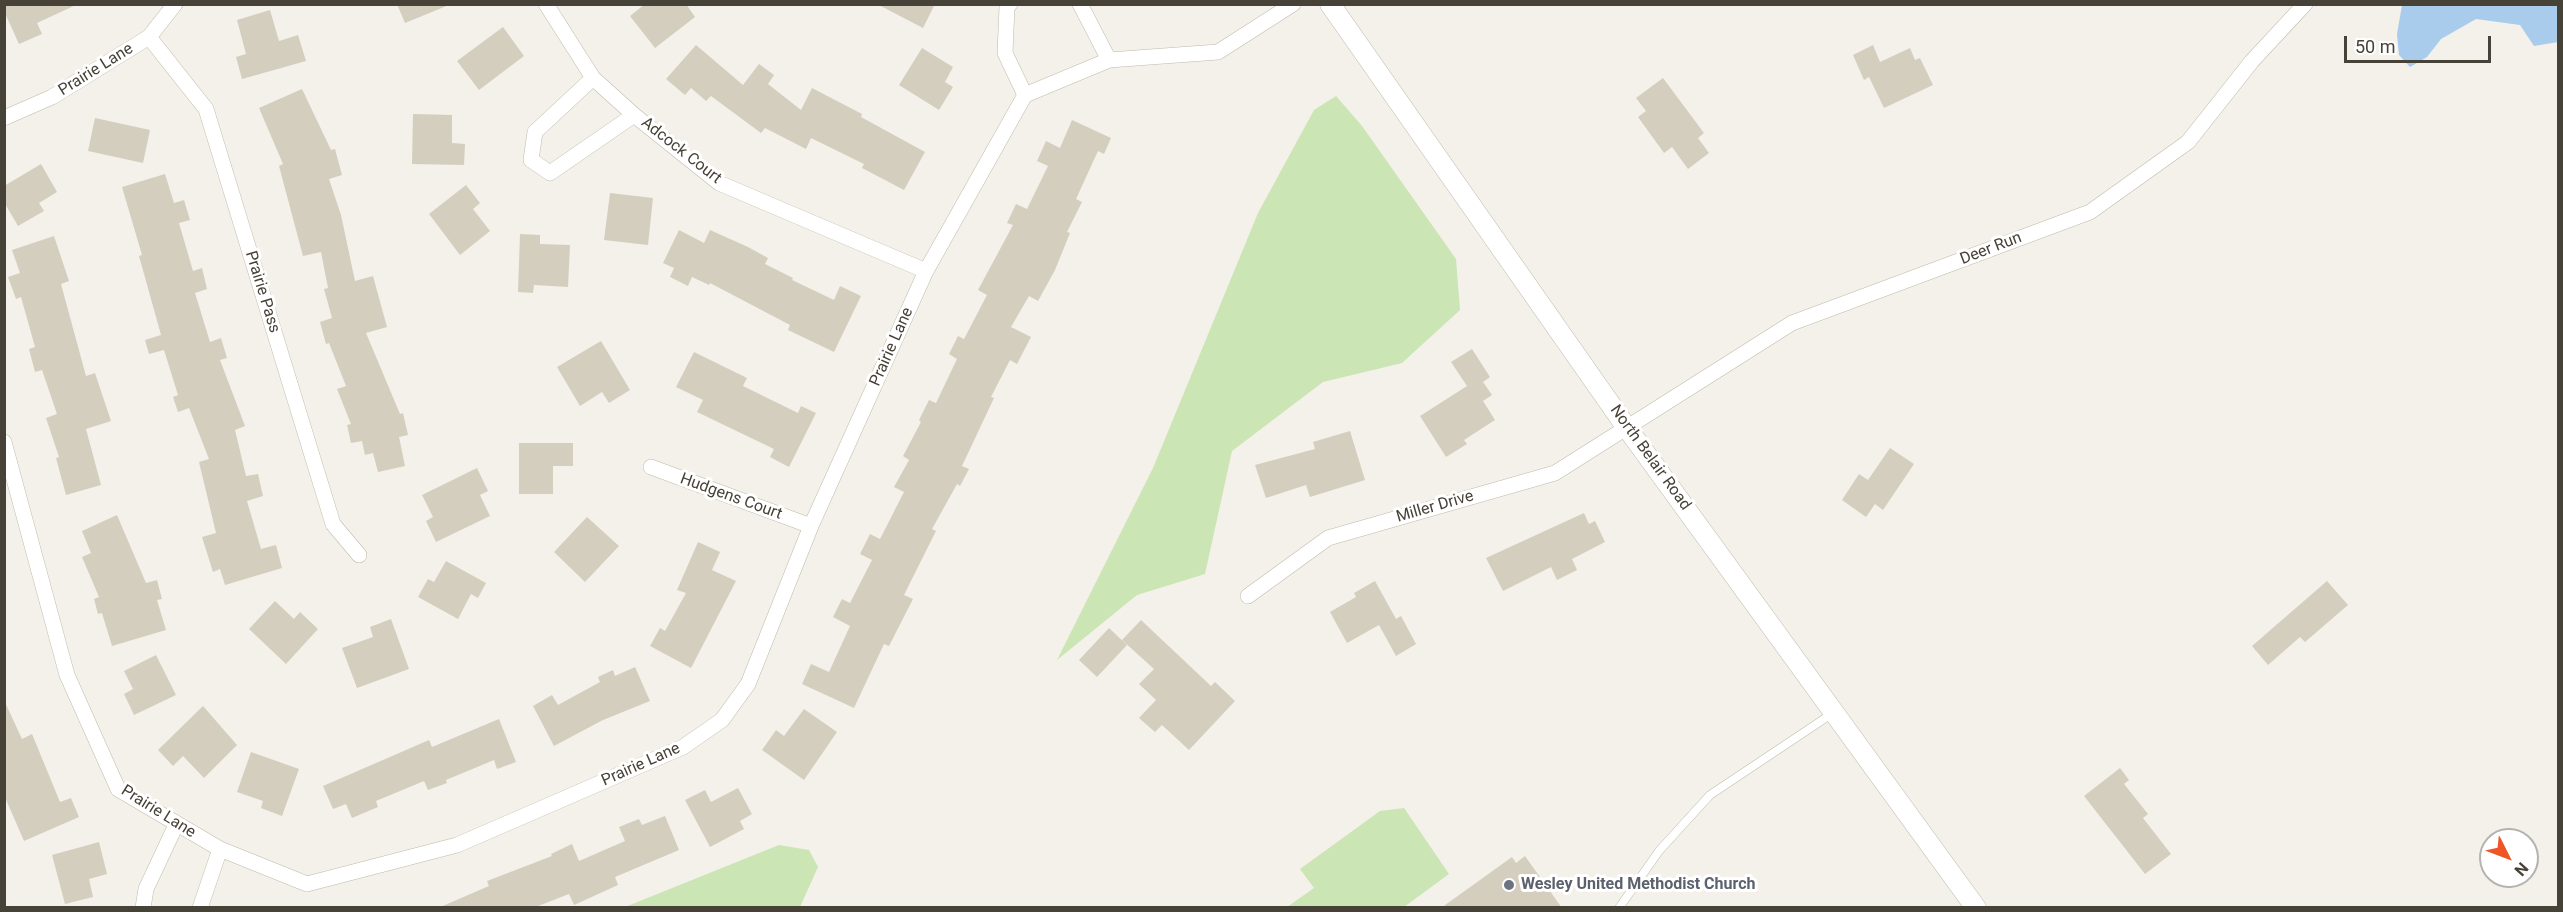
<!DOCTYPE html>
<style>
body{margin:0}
#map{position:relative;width:2563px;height:912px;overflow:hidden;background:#f3f1e9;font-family:Roboto,sans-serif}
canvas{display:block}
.frame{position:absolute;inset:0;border:6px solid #474238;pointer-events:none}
.north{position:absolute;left:2479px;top:828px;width:60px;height:60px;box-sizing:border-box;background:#fff;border:2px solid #b5b3af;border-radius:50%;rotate:132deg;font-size:16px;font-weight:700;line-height:24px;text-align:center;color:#474238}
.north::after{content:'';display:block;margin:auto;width:21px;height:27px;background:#ee5626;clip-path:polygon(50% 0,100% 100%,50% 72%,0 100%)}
.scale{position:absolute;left:2344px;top:36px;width:147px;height:27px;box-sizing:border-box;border:3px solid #474238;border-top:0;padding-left:8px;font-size:18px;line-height:21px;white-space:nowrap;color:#474238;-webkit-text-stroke:4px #fff;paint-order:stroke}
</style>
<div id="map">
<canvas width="2563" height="912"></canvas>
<div class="frame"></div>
<div class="north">N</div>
<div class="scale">50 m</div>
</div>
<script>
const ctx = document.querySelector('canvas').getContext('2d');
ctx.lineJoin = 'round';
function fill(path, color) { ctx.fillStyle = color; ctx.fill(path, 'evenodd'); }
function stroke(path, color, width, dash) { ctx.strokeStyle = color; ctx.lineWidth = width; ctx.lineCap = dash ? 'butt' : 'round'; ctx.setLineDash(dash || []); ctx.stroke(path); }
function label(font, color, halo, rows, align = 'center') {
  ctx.font = font + ' Roboto,sans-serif'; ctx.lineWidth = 6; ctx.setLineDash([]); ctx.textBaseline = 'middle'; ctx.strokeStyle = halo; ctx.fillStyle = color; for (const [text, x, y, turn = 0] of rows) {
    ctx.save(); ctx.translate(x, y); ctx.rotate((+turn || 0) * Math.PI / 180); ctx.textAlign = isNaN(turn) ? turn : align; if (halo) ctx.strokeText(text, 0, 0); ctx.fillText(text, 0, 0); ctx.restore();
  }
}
const green = new Path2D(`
 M 1336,96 L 1362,126 L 1456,259 L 1460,310 L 1402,363 L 1323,382 L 1232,451 L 1205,574 L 1137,595 L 1057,660 L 1153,468 L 1258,213 L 1314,110 Z
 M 1404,808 L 1449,874 L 1404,907 L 1287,907 L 1314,888 L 1300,869 L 1380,811 Z
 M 779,845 L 809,850 L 818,867 L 800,907 L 625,907 Z`);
const water = new Path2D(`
 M 2402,5 L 2558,5 L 2558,42 L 2534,46 L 2520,25 L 2476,19 L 2441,39 L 2427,57 L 2410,67 L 2399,55 L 2397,34 Z`);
const building = new Path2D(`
 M 4,4 L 78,4 L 37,23 L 42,34 L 19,44 L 4,11 Z
 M 397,4 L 448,4 L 449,5 L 405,23 Z
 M 645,4 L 686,4 L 695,17 L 655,48 L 630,16 Z
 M 877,4 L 935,4 L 923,28 Z
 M 270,10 L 279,41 L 298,35 L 306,61 L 242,79 L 236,57 L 246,54 L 237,20 Z
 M 503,27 L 524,56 L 479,90 L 457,61 Z
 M 696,45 L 743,85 L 759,64 L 774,75 L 768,84 L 801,110 L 812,88 L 862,114 L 861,117 L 925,152 L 904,190 L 862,168 L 864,164 L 811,138 L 806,149 L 765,128 L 761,133 L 711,96 L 706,101 L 691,88 L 685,95 L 666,79 Z
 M 1873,45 L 1880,62 L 1910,48 L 1915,60 L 1920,58 L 1933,85 L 1884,108 L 1869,77 L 1864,80 L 1853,55 Z
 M 922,48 L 953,67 L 945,82 L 953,87 L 939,110 L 899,85 Z
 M 1663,78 L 1704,133 L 1698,138 L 1709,153 L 1688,169 L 1672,147 L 1664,153 L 1638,117 L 1646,111 L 1636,98 Z
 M 302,89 L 331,150 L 335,149 L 342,175 L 329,179 L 341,215 L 355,281 L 373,276 L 387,327 L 366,333 L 400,414 L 403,413 L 408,435 L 399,437 L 405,466 L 378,472 L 373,453 L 365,455 L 362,441 L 351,443 L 347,425 L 351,424 L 337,389 L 346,386 L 329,343 L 326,344 L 320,322 L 332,318 L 324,289 L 328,288 L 321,252 L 303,256 L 279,166 L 283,164 L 259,108 Z
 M 413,114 L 452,115 L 452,143 L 465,144 L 464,165 L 412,164 Z
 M 95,118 L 150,130 L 143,163 L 88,151 Z
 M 1072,120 L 1111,138 L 1104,154 L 1098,151 L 1076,199 L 1082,202 L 1067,232 L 1070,233 L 1055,270 L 1038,301 L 1029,296 L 1011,327 L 1031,337 L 1017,364 L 1010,360 L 991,397 L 994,398 L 962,466 L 969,469 L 960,486 L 957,484 L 932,529 L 936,531 L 904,595 L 913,599 L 889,646 L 884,644 L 854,708 L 802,684 L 811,664 L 829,672 L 850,626 L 833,617 L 842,599 L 850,603 L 872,560 L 860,554 L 870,534 L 880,539 L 904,492 L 894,487 L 909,460 L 903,456 L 921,422 L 919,420 L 929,400 L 936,403 L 957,359 L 949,354 L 958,336 L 964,339 L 987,295 L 978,290 L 1013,225 L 1007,223 L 1016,204 L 1027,209 L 1048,166 L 1037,161 L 1046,141 L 1060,148 Z
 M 41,164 L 57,192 L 39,203 L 44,211 L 18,226 L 4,202 L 4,186 Z
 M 165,174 L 174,203 L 184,200 L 190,220 L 179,223 L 193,271 L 202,268 L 207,289 L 195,293 L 210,342 L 221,338 L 227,358 L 220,360 L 245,426 L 235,430 L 246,476 L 258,474 L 263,496 L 247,501 L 261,549 L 276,545 L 282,568 L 225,585 L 220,569 L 213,572 L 202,537 L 216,533 L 199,462 L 209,459 L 189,408 L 178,412 L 173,397 L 178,395 L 164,350 L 149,354 L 145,340 L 161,335 L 139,256 L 142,255 L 122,187 Z
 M 466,185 L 480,203 L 473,209 L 490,231 L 460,255 L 429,214 Z
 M 610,193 L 653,198 L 648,245 L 604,240 Z
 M 679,230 L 704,243 L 710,230 L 748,247 L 768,258 L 765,264 L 793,278 L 792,280 L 834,300 L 840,286 L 861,296 L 834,352 L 788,330 L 790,325 L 710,283 L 709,285 L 692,277 L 688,286 L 670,277 L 674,268 L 663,263 Z
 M 520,234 L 540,235 L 540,244 L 570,245 L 568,287 L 534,285 L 533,293 L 518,292 Z
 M 54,236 L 69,281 L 61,284 L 86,376 L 95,373 L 111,421 L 86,429 L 101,485 L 66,495 L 56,458 L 59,457 L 46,418 L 57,414 L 42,370 L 35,372 L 29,349 L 35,347 L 21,297 L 16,299 L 8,277 L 20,273 L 12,250 Z
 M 601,341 L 630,390 L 609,403 L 602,392 L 580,406 L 557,367 Z
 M 1472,349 L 1490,377 L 1483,382 L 1492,395 L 1483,401 L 1495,420 L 1464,440 L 1467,444 L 1446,457 L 1420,416 L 1467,386 L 1451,362 Z
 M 694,352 L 747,378 L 743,386 L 798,413 L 801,406 L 816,413 L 789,467 L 770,457 L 774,449 L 697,412 L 703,400 L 676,387 Z
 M 1350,431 L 1365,480 L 1310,497 L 1306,485 L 1266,498 L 1255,465 L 1315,449 L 1313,442 Z
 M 519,443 L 573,443 L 573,466 L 553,466 L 553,494 L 519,494 Z
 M 1890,448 L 1914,464 L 1883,510 L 1875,504 L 1866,517 L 1842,500 L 1859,474 L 1868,480 Z
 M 477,468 L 488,491 L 480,495 L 490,516 L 436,542 L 426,521 L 433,517 L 422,495 Z
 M 1584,513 L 1589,524 L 1595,521 L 1605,542 L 1572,559 L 1577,570 L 1557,580 L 1551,567 L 1503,591 L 1486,558 Z
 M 117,515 L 146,583 L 157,580 L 162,599 L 157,600 L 166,630 L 112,646 L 102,613 L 98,614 L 94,599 L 99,597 L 82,557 L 91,553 L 82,531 Z
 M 587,517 L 619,546 L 585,582 L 554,552 Z
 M 698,542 L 720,552 L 712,570 L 736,581 L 691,668 L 650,646 L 660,628 L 665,631 L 686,593 L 677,590 Z
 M 446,561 L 486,583 L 478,598 L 471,594 L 458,619 L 418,597 L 428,579 L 434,582 Z
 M 1375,581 L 1396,619 L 1401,616 L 1416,644 L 1396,656 L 1379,625 L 1347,643 L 1330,612 L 1356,597 L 1354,593 Z
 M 2327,581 L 2348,605 L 2305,642 L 2300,637 L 2268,665 L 2252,646 Z
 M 275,601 L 294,619 L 300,612 L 318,629 L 286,664 L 249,629 Z
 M 391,619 L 409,669 L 357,688 L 342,648 L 373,637 L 370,627 Z
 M 1141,620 L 1211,686 L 1215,682 L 1235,701 L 1189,750 L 1162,725 L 1155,732 L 1139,718 L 1156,700 L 1139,684 L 1154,669 L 1122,640 Z
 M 1109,628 L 1127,645 L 1097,677 L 1079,660 Z
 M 156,655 L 176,695 L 134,715 L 124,694 L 133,689 L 124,671 Z
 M 635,667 L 650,701 L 603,720 L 554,746 L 533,706 L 552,695 L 558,705 L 600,682 L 598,677 L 613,670 L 615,676 Z
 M 4,700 L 22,739 L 32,734 L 60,802 L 71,798 L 79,817 L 24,841 L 4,795 Z
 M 203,706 L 237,745 L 204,778 L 183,756 L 173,766 L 158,750 Z
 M 804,709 L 837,732 L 804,780 L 762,750 L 776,730 L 784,736 Z
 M 499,719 L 516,762 L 497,769 L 494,760 L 446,780 L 447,783 L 428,790 L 424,781 L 376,801 L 378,807 L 352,818 L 346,804 L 333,809 L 323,786 L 429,740 L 432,747 Z
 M 251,752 L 299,769 L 282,816 L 261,808 L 263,801 L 237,792 Z
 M 2120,768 L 2129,780 L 2124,784 L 2148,814 L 2143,818 L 2171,854 L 2145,874 L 2084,796 Z
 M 738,788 L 752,814 L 740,821 L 744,829 L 710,847 L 685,800 L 705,790 L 711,802 Z
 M 665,816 L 679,850 L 615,877 L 618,885 L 574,905 L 569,894 L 533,908 L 438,908 L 489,886 L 487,881 L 552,856 L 551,854 L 572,844 L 579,861 L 625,841 L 619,827 L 639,819 L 642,825 Z
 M 99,842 L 107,874 L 89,879 L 93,897 L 65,904 L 52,855 Z
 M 1525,856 L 1562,908 L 1441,908 L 1512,857 L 1516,863 Z`);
const service = new Path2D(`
 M 1619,908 L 1659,851 L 1710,795 L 1833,713`);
const minor = new Path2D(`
 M 546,4 L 593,78 L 634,115 L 719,183 L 926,271
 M 1010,4 L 1007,7 L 1005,53 L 1025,95
 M 1080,4 L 1109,60
 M 149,37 L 206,109 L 333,524 L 359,555
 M 593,78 L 535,132 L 531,160 L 550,173 L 634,115
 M 4,118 L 52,97 L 149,37 L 175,4
 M 4,442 L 67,675 L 118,789 L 220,849 L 307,884 L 457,845 L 683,747 L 722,720 L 748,684 L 811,526 L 926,271 L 1025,95 L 1109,60 L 1218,52 L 1293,4
 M 651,467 L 811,526
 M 1248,596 L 1328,538 L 1555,473 L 1792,323 L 2090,212 L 2188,142 L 2252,61 L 2305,4
 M 143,908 L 146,889 L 176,825
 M 200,908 L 220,849`);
const tertiary = new Path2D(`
 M 1330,4 L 1627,428 L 1976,908`);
const markers = [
 [1509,885,6,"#6b7280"]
];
const streetNames = [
 ["Prairie Lane",96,70,-32],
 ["Adcock Court",681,151,38],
 ["Deer Run",1991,249,-21],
 ["Prairie Pass",262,292,73],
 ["Prairie Lane",892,347,-66],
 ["North Belair Road",1650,458,54],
 ["Hudgens Court",731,497,20],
 ["Miller Drive",1435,507,-16],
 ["Prairie Lane",641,765,-24],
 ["Prairie Lane",158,812,32]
];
const worshipNames = [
 ["Wesley United Methodist Church",1521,885]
];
fill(green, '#cbe5b4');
fill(water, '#a9cbec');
fill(building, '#d4cebf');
stroke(service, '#bfbaac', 9);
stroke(minor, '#bfbaac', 16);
stroke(tertiary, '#bfbaac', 21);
stroke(service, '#fff', 8);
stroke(minor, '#fff', 15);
stroke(tertiary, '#fff', 20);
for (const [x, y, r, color] of markers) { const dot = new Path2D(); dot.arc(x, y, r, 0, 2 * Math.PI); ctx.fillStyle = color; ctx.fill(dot); stroke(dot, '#fff', 2); }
label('16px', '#474238', '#fff', streetNames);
label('bold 16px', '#5b616d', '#fff', worshipNames, 'left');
</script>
